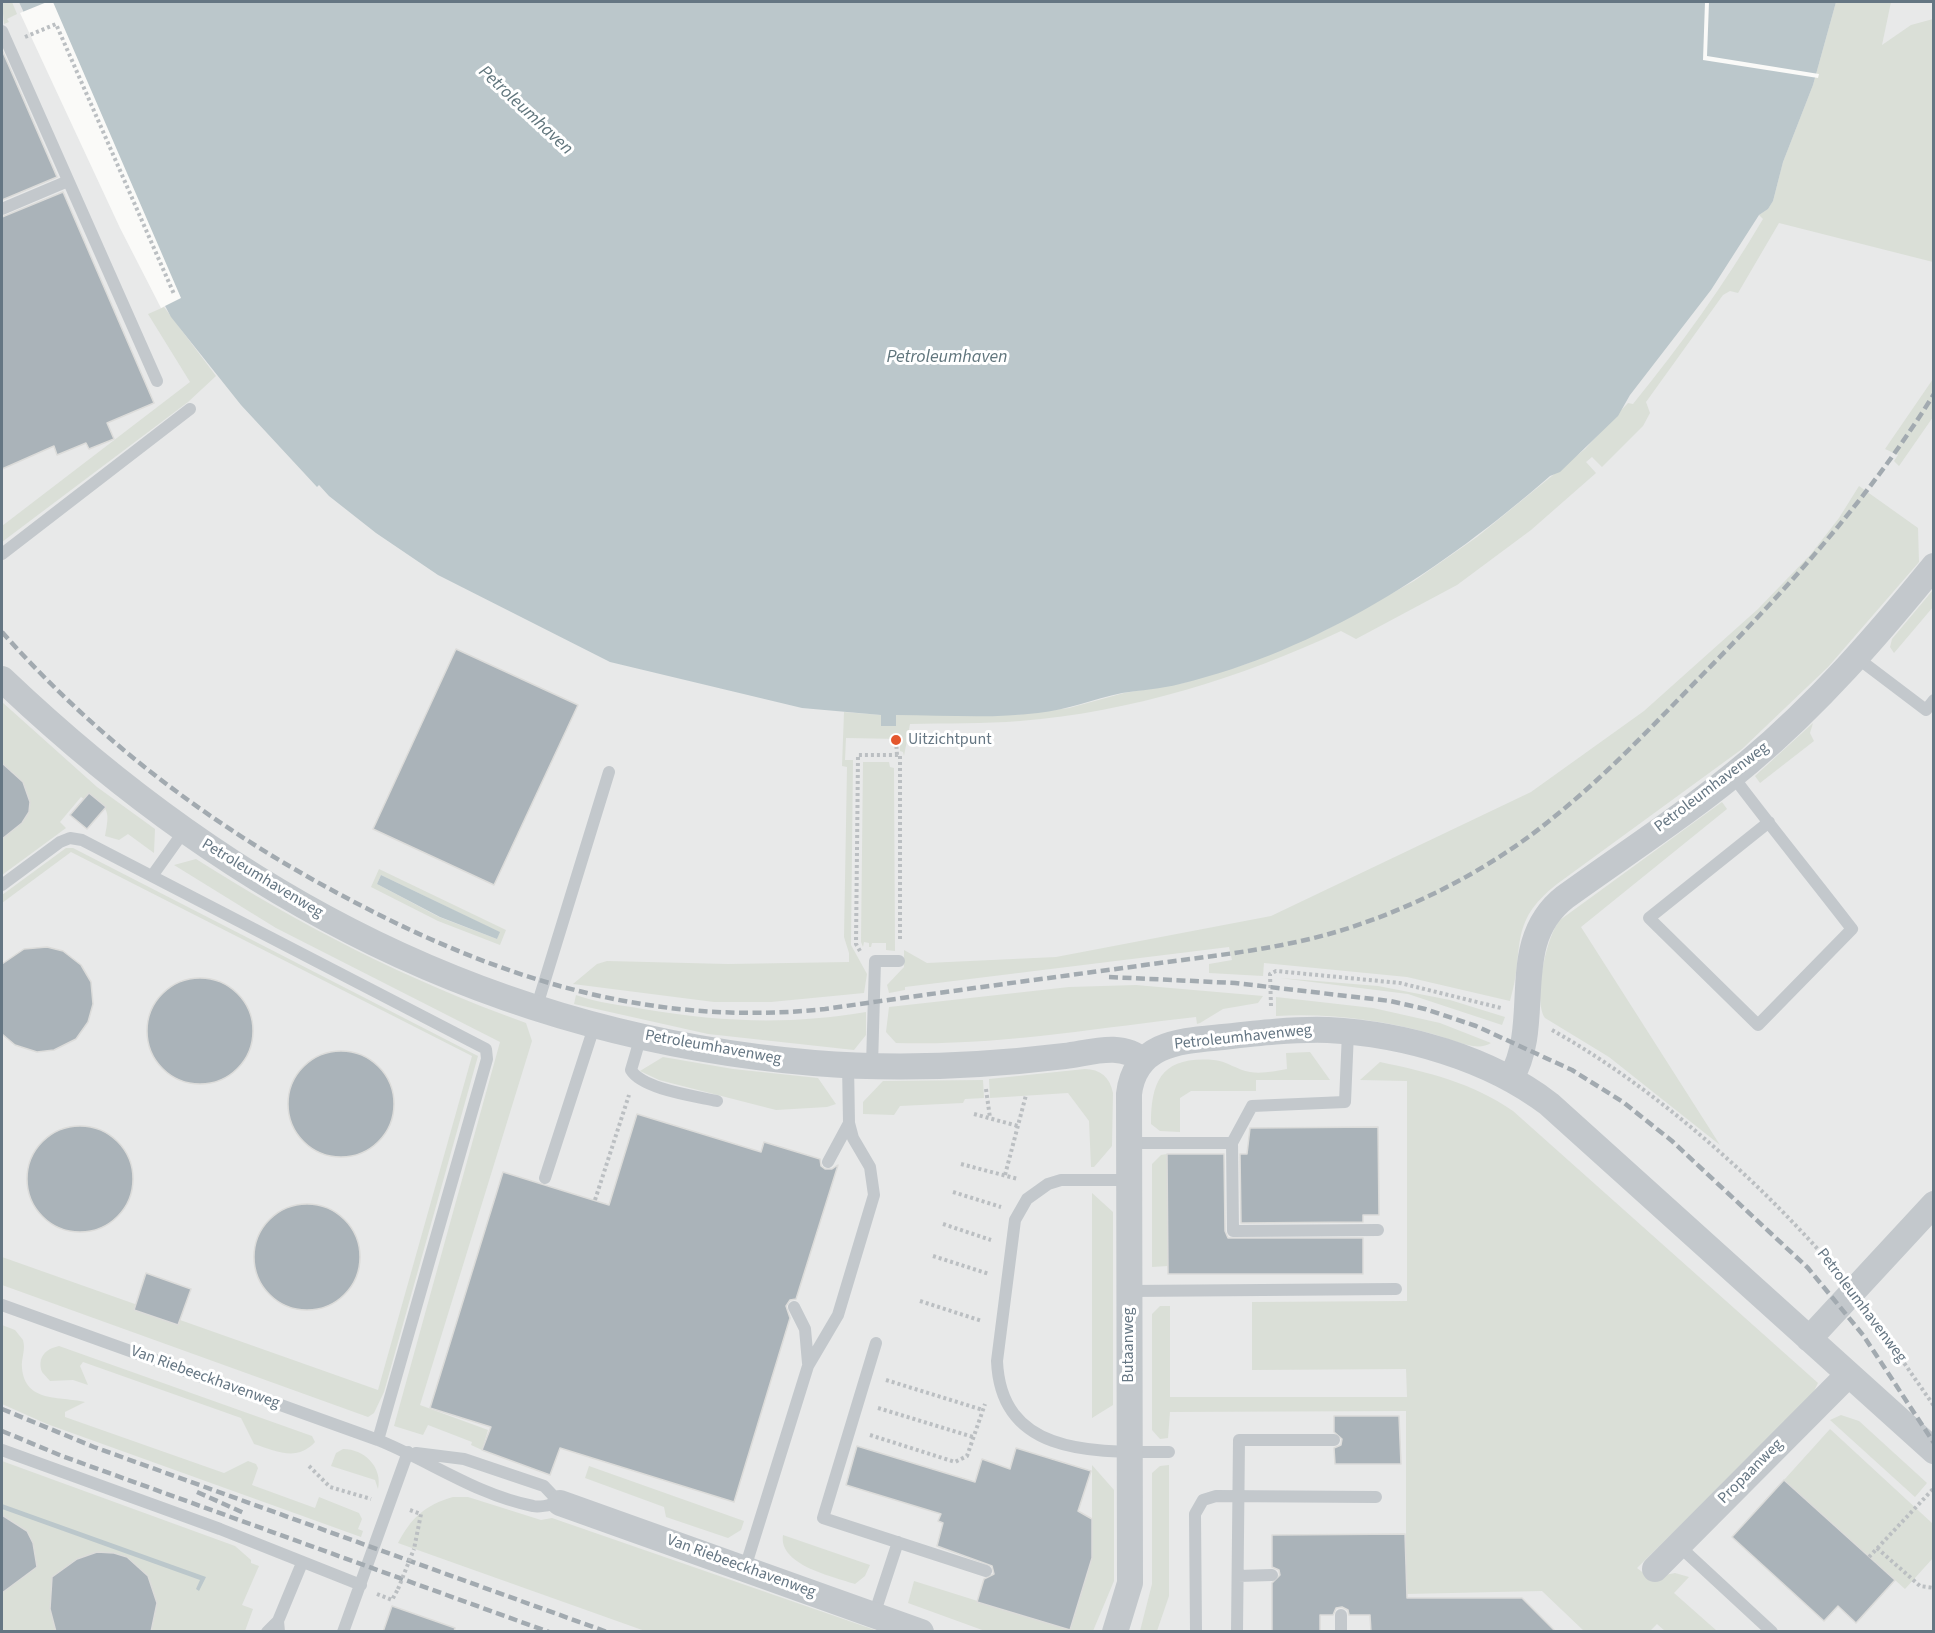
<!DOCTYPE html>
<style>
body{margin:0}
#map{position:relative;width:1935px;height:1633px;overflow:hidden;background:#fafaf8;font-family:"Source Sans 3",sans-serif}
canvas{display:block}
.frame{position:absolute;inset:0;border:3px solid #657683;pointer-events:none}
</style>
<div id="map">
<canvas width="1935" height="1633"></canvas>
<div class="frame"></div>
</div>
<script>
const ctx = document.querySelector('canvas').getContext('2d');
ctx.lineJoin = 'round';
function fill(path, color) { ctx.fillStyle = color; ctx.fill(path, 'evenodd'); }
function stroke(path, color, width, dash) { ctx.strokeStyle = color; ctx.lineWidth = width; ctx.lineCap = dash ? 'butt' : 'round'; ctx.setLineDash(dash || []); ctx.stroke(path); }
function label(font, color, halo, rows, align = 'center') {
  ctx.font = font + ' "Source Sans 3",sans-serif'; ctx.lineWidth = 6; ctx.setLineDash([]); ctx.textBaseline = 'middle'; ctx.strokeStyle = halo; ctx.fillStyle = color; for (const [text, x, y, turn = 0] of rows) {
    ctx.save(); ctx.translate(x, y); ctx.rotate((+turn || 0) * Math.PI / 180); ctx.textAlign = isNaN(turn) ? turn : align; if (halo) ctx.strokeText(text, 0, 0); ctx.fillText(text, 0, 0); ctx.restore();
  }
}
const built = new Path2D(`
 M 2,2 L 1933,2 L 1933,1631 L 2,1632 Z`);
const green = new Path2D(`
 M 2,2 L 12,2 L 17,14 L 7,19 L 9,22 L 4,24 Z
 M 1836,2 L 1891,2 L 1882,45 L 1911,25 L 1933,19 L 1933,262 L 1779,223 L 1738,293 L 1730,291 L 1723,295 L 1646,402 L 1650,413 L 1643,426 L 1602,467 L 1592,457 L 1586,462 L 1596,473 L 1531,530 L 1457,585 L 1356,639 L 1341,631 C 1240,678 1132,712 1020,721 C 984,724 946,723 910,724 L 904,756 L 903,752 L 900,751 L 900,739 L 846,738 L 845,760 L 853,760 L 851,945 L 867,974 L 864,993 L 771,1002 L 714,1002 L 573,984 L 597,964 L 607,961 L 728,964 L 849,962 L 849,953 L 844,937 L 847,767 L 842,766 L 844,712 L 881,715 L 896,726 L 896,715 L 1015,715 L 1069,708 L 1124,693 L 1183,683 L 1246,664 L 1324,631 L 1414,581 L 1477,537 L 1585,449 L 1628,403 L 1633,404 C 1681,345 1724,285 1763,219 L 1759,215 L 1768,209 L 1773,201 L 1783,162 L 1813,85 Z
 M 164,307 L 216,376 L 188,402 L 2,542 L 2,526 L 190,382 L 148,314 Z
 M 1933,379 L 1933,417 L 1899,466 L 1894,461 L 1898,455 L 1885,449 Z
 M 1859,486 L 1918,528 L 1919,562 L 1828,667 L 1742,749 L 1557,884 C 1506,924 1526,949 1510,1001 L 1407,977 L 1264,963 L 1263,976 L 1209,973 L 1209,964 L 1232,960 L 1229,947 L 905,987 L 905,990 L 889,993 L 887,985 L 904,967 L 904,950 L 927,963 L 1056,957 L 1271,916 L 1531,792 L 1644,711 L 1758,609 L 1811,554 L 1839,518 Z
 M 1933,590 L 1933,607 L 1894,653 L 1890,647 L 1892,639 Z
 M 2,702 L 97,787 L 155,829 L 154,853 L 128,834 L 119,840 L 105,836 C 110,811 109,809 89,793 L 84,799 L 81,797 L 60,822 L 66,828 L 2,875 Z
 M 1813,723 L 1810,733 L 1814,741 L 1760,783 L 1755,776 Z
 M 863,762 L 889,762 L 890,767 L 894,768 L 895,951 L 886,950 L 886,943 L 872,943 L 871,947 L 869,947 L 869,943 L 864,942 L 863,947 L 861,942 Z
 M 1722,802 L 1727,809 L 1581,927 L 1720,1145 L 1609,1057 L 1545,1018 C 1533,1000 1546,936 1560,920 Z
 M 66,848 L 73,848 L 478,1056 L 384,1392 L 374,1413 L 368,1417 L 2,1285 L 2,1257 L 378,1390 L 472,1056 L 71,852 L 2,903 L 2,895 Z
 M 196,859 C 303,927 407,980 526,1023 L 532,1041 L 420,1405 L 488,1430 L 482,1450 L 471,1445 L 472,1442 L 428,1425 L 423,1435 L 394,1426 L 500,1042 L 276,928 L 174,865 Z
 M 379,869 L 506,930 L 500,945 L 438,921 L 371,887 ZM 381,875 L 499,932 L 497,939 L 439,917 L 377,884 Z
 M 1280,978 L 1378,986 L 1450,1000 L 1505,1017 L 1502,1025 L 1408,994 Z
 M 1136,985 L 1263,996 L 1258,1003 L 1223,1009 L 1200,1023 L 1197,1024 L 1196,1017 C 1096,1028 997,1046 896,1043 L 886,1032 L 889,1007 L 1069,987 Z
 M 576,995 C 598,1003 621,1005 643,1009 C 720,1022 789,1025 866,1012 L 866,1035 L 854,1050 L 708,1034 L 574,1004 Z
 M 1276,997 L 1373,1008 L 1440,1023 L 1491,1043 C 1476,1053 1449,1038 1433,1034 C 1381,1020 1330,1013 1276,1016 Z
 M 1310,1052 L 1330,1080 L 1256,1080 L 1256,1091 L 1191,1091 L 1180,1098 L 1180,1132 L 1160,1131 L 1151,1124 C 1151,1079 1163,1056 1214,1060 C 1227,1061 1237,1070 1250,1072 C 1262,1074 1275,1071 1287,1069 L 1286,1053 Z
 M 663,1057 L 733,1069 L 818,1078 L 836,1104 L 827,1107 L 776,1110 L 659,1080 L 640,1071 Z
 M 1380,1062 C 1428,1072 1473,1083 1513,1111 L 1818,1383 L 1811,1397 L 1637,1568 L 1650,1578 L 1675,1573 L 1689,1577 L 1674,1593 L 1717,1631 L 1665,1631 L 1657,1624 L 1650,1631 L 1584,1631 L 1542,1591 L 1406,1594 L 1406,1411 L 1170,1412 L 1168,1438 L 1160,1439 L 1152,1430 L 1152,1314 L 1160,1306 L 1170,1306 L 1170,1397 L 1407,1397 L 1406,1369 L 1252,1370 L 1252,1302 L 1407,1301 L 1407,1081 L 1360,1080 Z
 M 1085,1069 C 1100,1069 1110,1077 1113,1093 L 1112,1146 L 1094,1167 L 1091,1167 L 1089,1121 L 1068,1093 L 990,1098 L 989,1079 Z
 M 983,1080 L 984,1098 L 965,1099 L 963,1103 L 900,1106 L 894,1115 L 863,1114 L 863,1102 L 883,1081 Z
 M 1167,1154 L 1168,1266 L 1152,1267 L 1152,1164 L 1161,1155 Z
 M 1092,1193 L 1113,1212 L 1113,1405 L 1092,1418 Z
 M 2,1325 L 15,1330 L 23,1340 C 26,1350 21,1358 22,1368 C 25,1403 60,1396 85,1402 L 65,1412 L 65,1417 L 224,1473 L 248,1461 L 256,1464 L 258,1468 L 252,1485 L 315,1508 L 319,1497 L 359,1513 L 362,1519 L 358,1529 L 363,1531 L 361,1537 L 47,1424 L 2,1404 Z
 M 59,1346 L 312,1436 L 315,1442 C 297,1462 276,1451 254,1444 L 241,1418 L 83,1362 L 80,1366 L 88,1385 L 73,1380 L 50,1381 L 42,1372 C 37,1358 45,1349 59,1346 Z
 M 1841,1415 L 1859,1421 L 1927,1483 L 1915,1497 L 1830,1420 Z
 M 1830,1429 L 1933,1524 L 1933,1558 L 1905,1589 L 1784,1480 Z
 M 343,1449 C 365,1449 383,1468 378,1489 L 375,1480 L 331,1466 L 336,1453 Z
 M 2,1461 L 235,1546 L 251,1560 L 251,1563 L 259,1566 L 242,1605 L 253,1609 L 245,1631 L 2,1631 Z
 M 1092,1465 L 1114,1490 L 1114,1581 L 1093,1631 L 985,1631 L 908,1603 L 914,1581 L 1070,1630 L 1092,1558 Z
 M 1169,1465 L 1169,1596 L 1157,1631 L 1140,1631 L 1152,1584 L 1152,1473 L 1160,1466 Z
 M 589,1466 L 744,1521 L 741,1530 L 728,1538 L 666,1517 L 664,1507 L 585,1478 Z
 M 453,1497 L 468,1497 L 541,1520 L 552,1518 L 878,1631 L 645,1631 L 398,1543 C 411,1518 425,1505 453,1497 Z
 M 783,1535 L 870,1565 L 865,1576 L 855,1584 C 834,1577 778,1565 783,1535 Z`);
const water = new Path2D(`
 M 19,2 L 1836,2 L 1813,85 L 1783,162 L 1773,201 L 1768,209 L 1759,215 L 1711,290 L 1630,395 L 1618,416 L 1560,472 L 1550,476 C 1442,570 1320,650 1180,684 C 1161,689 1141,690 1122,693 C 1093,699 1067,710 1038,713 C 991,719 943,715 896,715 L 896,726 L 881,726 L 881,715 L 802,708 L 610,662 L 438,575 L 376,533 L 329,496 L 319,485 L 317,487 L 241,405 L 171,317 L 123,227 Z
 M 381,875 L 500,932 L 497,939 L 440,917 L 377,884 Z
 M 2,1504 L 206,1577 L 199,1591 L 196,1589 L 200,1580 L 2,1509 Z`);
const pier = new Path2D(`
 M 47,2 L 53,2 L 181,298 L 161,308 L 120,228 L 20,13 Z
 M 1705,2 L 1709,2 L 1707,56 L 1819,74 L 1818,78 L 1703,60 Z`);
const building = new Path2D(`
 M 2,50 L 57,177 L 2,200 Z
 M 63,192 L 154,403 L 107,423 L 114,439 L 89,449 L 86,443 L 57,455 L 54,446 L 2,469 L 2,217 Z
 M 456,649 L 578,705 L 494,885 L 373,829 Z
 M 2,763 L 23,782 L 30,802 L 29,812 L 22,823 L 2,839 Z
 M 89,793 L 106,807 L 87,829 L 70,815 Z
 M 47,947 L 63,951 L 81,965 L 91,982 L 93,1004 L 88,1022 L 76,1039 L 54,1050 L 37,1052 L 15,1045 L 2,1034 L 2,964 L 24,949 Z
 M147 1031a53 53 0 1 1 106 0a53 53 0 1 1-106 0Z
 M288 1104a53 53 0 1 1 106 0a53 53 0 1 1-106 0Z
 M 637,1114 L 761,1152 L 764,1142 L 820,1159 L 821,1166 L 825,1169 L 832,1169 L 838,1165 L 796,1299 L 790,1300 L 786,1306 L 790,1318 L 734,1502 L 560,1448 L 550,1475 L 482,1450 L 491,1427 L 430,1408 L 503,1172 L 609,1205 Z
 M27 1179a53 53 0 1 1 106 0a53 53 0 1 1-106 0Z
 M 1378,1127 L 1379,1215 L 1363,1215 L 1363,1222 L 1241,1223 L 1240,1154 L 1247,1154 L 1250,1128 Z
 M 1167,1154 L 1224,1154 L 1225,1231 L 1228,1238 L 1363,1238 L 1363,1274 L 1168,1274 Z
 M254 1257a53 53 0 1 1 106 0a53 53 0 1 1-106 0Z
 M 146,1273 L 191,1289 L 178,1325 L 134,1310 Z
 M 1334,1416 L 1399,1416 L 1401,1464 L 1335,1464 L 1334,1448 L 1341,1445 L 1342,1439 L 1334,1432 Z
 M 857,1446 L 975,1482 L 982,1459 L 1010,1469 L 1016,1448 L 1091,1471 L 1078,1511 L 1092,1519 L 1092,1558 L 1070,1630 L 977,1602 L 984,1579 L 994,1574 L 992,1566 L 937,1546 L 943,1523 L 938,1521 L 941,1514 L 846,1485 Z
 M 1784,1480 L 1895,1580 L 1856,1623 L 1838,1606 L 1824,1621 L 1732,1537 Z
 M 2,1515 L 27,1531 L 33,1543 L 37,1567 L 2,1593 Z
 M 1405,1534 L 1407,1598 L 1522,1598 L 1556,1632 L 1371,1632 L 1370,1615 L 1349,1615 L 1348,1610 L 1342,1607 L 1336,1608 L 1333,1615 L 1320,1615 L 1320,1632 L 1272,1632 L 1272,1583 L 1280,1575 L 1279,1570 L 1272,1567 L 1272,1535 Z
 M 97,1552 L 114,1553 L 127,1557 L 148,1576 L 157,1603 L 151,1632 L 56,1632 L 50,1609 L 52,1577 L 77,1559 Z
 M 392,1606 L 455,1628 L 454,1632 L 383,1632 Z`);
const path = new Path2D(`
 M 25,37 L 56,24 L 174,294
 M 896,740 L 897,755
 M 860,951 L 856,944 L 858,755 L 900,755 L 900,941
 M 1271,1006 L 1270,974 L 1276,971 L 1400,983 L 1501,1008
 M 1552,1030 C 1654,1087 1760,1181 1836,1270
 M 986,1089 L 990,1118
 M 974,1114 L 1018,1126
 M 961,1164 L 1018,1179
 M 1005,1175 L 1026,1095
 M 953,1192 L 1001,1207
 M 595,1200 L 629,1095
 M 943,1224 L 991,1240
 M 933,1256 L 989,1274
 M 920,1301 L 982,1321
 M 1870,1314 L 1934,1406
 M 886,1380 L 983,1410
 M 878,1408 L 973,1437
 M 870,1435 L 955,1462 L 967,1456 L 985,1404
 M 309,1466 L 330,1487 L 371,1499
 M 410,1510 L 421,1514 L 414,1549
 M 1877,1548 L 1920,1586 L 1934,1588
 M 1869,1557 L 1934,1488
 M 377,1594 L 392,1600 L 398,1589`);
const lane = new Path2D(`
 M 2,31 L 157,381
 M 2,209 L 68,181
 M 2,554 L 190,409
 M 1856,657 L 1926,710 L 1934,700
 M 1732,775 C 1771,827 1812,877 1852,929 L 1758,1025 L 1649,918 L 1769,822
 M 152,876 L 184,831
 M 2,885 L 60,842 L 70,838 L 82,840 L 486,1049 L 487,1059 L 378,1440
 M 536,1009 L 609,772
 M 641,1036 L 631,1070 C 642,1089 695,1096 717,1101
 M 872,1065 L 875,961 L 899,961
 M 1129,1143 L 1232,1143 L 1252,1106 L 1345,1102 L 1348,1032
 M 1232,1143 L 1233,1231 L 1378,1230
 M 828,1162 L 849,1123
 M 545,1178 L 595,1024
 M 1129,1180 L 1061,1180 L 1048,1184 L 1027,1199 L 1015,1220 L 997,1361 C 1001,1457 1096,1452 1169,1452
 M 1129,1291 L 1396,1289
 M 2,1305 L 378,1440 C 430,1461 477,1495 533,1506 C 541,1508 552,1504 560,1503
 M 794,1307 L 805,1329 L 808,1363
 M 876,1343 L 823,1518 L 986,1571
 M 2,1450 L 220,1529 L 361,1585
 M 416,1453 L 464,1459 L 544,1486 L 560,1503
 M 1678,1545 L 1772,1632
 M 745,1568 L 808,1366 L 838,1315 L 874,1195 L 870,1167 L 853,1138 L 849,1123 L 848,1064
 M 1238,1576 L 1272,1575
 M 874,1615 L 898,1542
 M 267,1632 L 278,1621
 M 279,1632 L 278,1621 L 302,1563
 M 343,1632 L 408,1452
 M 1196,1632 L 1195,1514 L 1203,1500 L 1216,1496 L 1376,1497
 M 1237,1632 L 1239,1440 L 1334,1440
 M 1341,1632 L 1341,1615`);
const street = new Path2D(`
 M 2,679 C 232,898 494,1036 814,1063 C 897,1070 982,1066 1065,1056 C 1090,1053 1121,1041 1143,1061
 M 1511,1078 C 1544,1021 1506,943 1565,897 C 1626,853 1691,811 1749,762 C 1818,704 1877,636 1934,566
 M 1809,1339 L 1934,1204
 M 560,1503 L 921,1632
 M 1655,1569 L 1848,1375
 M 1115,1632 L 1130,1583 L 1129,1094 C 1135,1042 1182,1041 1223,1037 C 1258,1033 1293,1029 1328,1030 C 1404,1034 1489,1058 1549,1104 L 1934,1451`);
const rail = new Path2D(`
 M 2,632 C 95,737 206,822 330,889 C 487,975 644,1028 825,1009 C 929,994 1033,980 1138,966 C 1208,956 1281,950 1349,928 C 1422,904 1495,866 1554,817 C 1610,772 1659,719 1709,668 C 1793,582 1870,497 1934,394
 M 1109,977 L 1235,983 L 1390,1001 L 1425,1009 L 1476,1026 L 1572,1070 L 1623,1102 L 1672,1141 L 1808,1268 L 1863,1335 L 1934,1443
 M 2,1409 L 94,1447 L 607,1632
 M 2,1431 L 62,1456 L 549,1632
 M 197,1492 L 244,1513`);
const pathBridge = new Path2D(`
 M 398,1589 L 414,1549`);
const markers = [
 [896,740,6,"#e4572e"]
];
const poiNames = [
 ["Uitzichtpunt",908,740]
];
const streetNames = [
 ["Petroleumhavenweg",1712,788,-37],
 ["Petroleumhavenweg",262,879,31],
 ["Petroleumhavenweg",1243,1038,-6],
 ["Petroleumhavenweg",713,1048,10],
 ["Petroleumhavenweg",1861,1306,53],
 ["Butaanweg",1129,1345,-90],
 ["Van Riebeeckhavenweg",205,1378,20],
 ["Propaanweg",1751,1472,-45],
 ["Van Riebeeckhavenweg",741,1567,20]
];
const waterNames = [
 ["Petroleumhaven",525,111,43],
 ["Petroleumhaven",947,358]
];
fill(built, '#e8e9e9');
fill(green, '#dadfd7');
fill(water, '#bbc7cb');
fill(pier, '#fafaf8');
fill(building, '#aab3b9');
stroke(building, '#dcdcda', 1.5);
stroke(path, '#bbbfc2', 4, [3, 3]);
stroke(lane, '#c3c8cc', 12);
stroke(street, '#c3c8cc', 26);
stroke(rail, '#a2aab0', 4.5, [9, 4.5]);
stroke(pathBridge, '#bbbfc2', 4, [3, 3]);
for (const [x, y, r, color] of markers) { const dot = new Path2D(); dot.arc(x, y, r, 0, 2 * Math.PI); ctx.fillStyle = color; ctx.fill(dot); stroke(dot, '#fff', 2); }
label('16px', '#657683', '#fff', poiNames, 'left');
label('16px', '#657683', '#fff', streetNames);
label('italic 18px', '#60757c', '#fff', waterNames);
</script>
